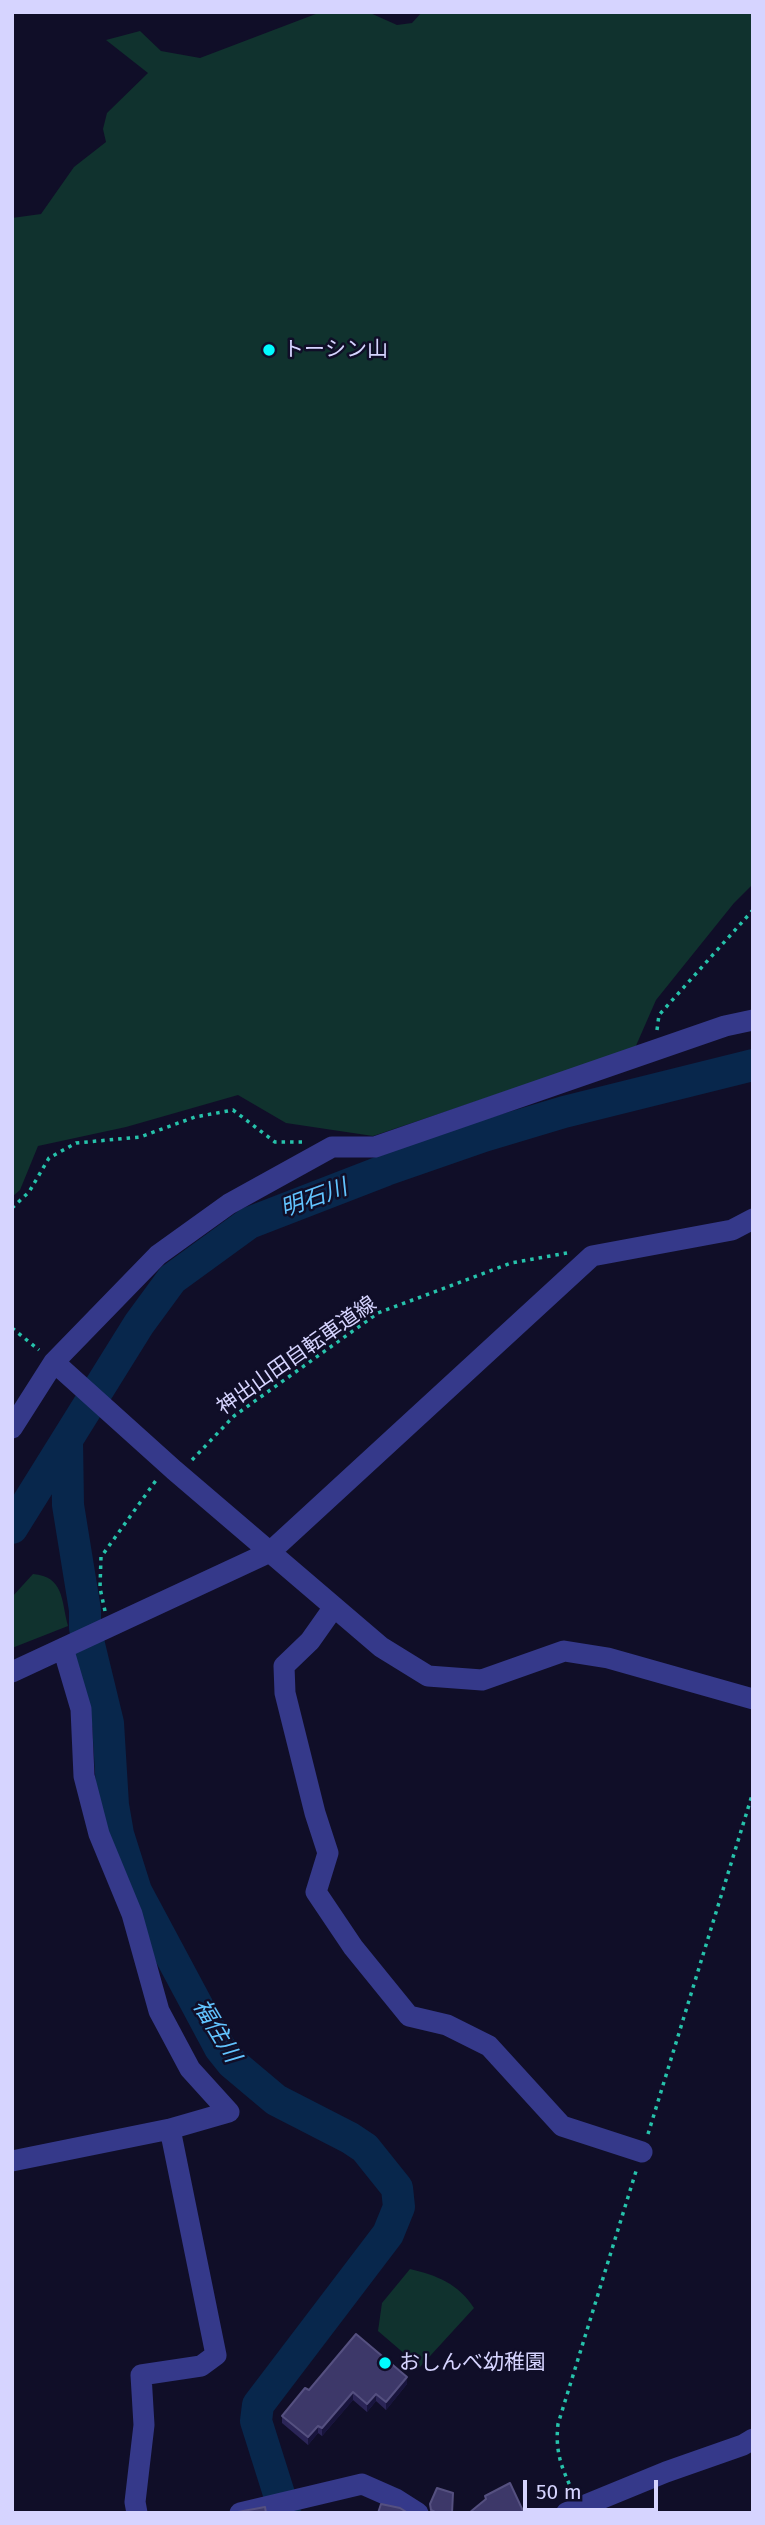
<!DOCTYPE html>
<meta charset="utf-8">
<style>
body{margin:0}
#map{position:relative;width:765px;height:2525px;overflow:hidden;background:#100e28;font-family:"Fira Sans",sans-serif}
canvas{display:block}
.frame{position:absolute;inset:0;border:14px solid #d6d4ff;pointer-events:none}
.scale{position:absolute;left:523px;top:2480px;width:135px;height:32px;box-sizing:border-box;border:4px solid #d6d4ff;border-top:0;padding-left:9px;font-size:21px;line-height:24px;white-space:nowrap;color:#d6d4ff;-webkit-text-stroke:5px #100e28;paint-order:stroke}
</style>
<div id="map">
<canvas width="765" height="2525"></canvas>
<div class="frame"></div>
<div class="scale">50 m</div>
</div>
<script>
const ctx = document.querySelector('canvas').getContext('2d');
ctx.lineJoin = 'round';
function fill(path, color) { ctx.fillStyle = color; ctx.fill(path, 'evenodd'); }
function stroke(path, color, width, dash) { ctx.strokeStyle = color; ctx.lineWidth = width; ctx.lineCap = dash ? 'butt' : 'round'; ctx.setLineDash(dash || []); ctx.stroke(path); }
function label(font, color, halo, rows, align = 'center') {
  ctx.font = font + ' "Fira Sans","Noto Sans JP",sans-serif'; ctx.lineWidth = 5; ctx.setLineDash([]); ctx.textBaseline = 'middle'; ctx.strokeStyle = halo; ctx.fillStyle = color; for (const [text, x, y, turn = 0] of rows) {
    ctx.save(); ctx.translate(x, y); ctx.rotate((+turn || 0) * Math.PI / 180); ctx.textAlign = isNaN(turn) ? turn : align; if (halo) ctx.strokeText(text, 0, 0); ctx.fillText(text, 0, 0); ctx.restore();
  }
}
const green = new Path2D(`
 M 321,12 L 368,12 L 397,25 L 412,23 L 422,12 L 753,12 L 753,884 L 734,903 L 656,1000 L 635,1048 L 373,1136 L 286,1123 L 238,1095 L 126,1127 L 38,1146 L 20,1190 L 12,1197 L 12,218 L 41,214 L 74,167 L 106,142 L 103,129 L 107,113 L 148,73 L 106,40 L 140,31 L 161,51 L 200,58 Z
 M 33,1574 C 64,1577 61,1599 68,1626 L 12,1648 L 12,1597 Z
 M 410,2269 C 436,2275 459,2284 474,2308 L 420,2367 L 378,2331 L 382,2303 Z`);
const river = new Path2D(`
 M 67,1440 L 68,1505 L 85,1610 L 85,1628 L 108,1723 L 113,1805 L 118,1834 L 136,1891 L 220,2048 L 232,2063 L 276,2100 L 350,2138 L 365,2148 L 397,2188 L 399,2207 L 388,2234 L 258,2405 L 256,2421 L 285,2513
 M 12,1528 L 139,1324 L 172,1279 L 249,1223 L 386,1170 L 484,1136 L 564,1112 L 753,1065`);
const path = new Path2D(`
 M 657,1030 L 659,1015 L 753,910
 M 12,1208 L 29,1192 L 49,1158 L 76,1143 L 140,1137 L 195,1117 L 233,1110 L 275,1142 L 302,1142
 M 12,1328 L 39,1350
 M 192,1460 L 234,1416 L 378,1313 L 511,1263 L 567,1253
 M 105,1611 L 100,1588 L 101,1557 L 157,1479
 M 648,2134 L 753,1792
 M 573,2492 C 561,2467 555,2451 558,2424 L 637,2168`);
const minor = new Path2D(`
 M 54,1362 L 174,1470 L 381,1647 L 428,1676 L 482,1680 L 564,1651 L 608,1658 L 753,1699
 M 12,1428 L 54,1362 L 158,1255 L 229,1204 L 332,1147 L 375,1147 L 725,1026 L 753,1020
 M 334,1607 L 310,1641 L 284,1666 L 285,1693 L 315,1813 L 328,1853 L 316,1892 L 353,1947 L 409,2016 L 447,2025 L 489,2046 L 562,2126 L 642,2152
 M 12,1672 L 270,1552 L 592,1256 L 732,1230 L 753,1219
 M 12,2161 L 170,2129 L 229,2112 L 190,2069 L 159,2011 L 132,1914 L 99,1834 L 84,1776 L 81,1709 L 63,1648
 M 137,2513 L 135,2502 L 144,2425 L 141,2375 L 201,2366 L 216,2355 L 170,2129
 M 240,2513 L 362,2484 L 396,2499 L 418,2513
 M 566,2513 L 666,2472 L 743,2445 L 753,2439`);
const wall = new Path2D(`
 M 407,2384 L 386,2410 L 376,2401 L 367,2412 L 353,2400 L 322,2436 L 318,2433 L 308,2445 L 282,2423 L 282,2416 L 309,2390 Z`);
const shadedWall = new Path2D(`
 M 407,2377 L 407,2384 L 386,2410 L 386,2402 Z
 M 353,2392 L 353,2400 L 322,2436 L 322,2428 Z
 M 376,2394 L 376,2401 L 367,2412 L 367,2404 Z
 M 318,2426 L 318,2433 L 308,2445 L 308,2437 Z`);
const building = new Path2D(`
 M 356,2334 L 407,2377 L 386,2402 L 376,2394 L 367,2404 L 353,2392 L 322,2428 L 318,2426 L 308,2437 L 282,2416 L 305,2388 L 309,2390 Z
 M 510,2483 L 524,2513 L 469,2513 L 486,2499 L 485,2496 Z
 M 437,2488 L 453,2493 L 452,2513 L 437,2513 L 431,2510 L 430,2504 Z
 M 381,2504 L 400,2508 L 408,2513 L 378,2513 Z
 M 265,2507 L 266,2513 L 238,2512 Z`);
const markers = [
 [269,350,7,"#00fcff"],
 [385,2363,7,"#00fcff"]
];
const poiNames = [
 ["トーシン山",283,350],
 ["おしんべ幼稚園",399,2363]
];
const streetNames = [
 ["神出山田自転車道線",297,1356,-35]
];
const waterNames = [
 ["明石川",314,1199,-20],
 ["福住川",216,2031,59]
];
fill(green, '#10322e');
stroke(river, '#08274c', 32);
stroke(path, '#26c2ab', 3.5, [3.5, 5]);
stroke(minor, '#35398a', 21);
fill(wall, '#2b2557');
fill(shadedWall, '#18143c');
fill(building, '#3d3869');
stroke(building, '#555080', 2);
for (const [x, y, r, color] of markers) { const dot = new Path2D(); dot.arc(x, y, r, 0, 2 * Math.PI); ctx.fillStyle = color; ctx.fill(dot); stroke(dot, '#100e28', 2.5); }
label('21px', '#d6d4ff', '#100e28', poiNames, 'left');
label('21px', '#d6d4ff', '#100e28', streetNames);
label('italic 23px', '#62c4ff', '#100e28', waterNames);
</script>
